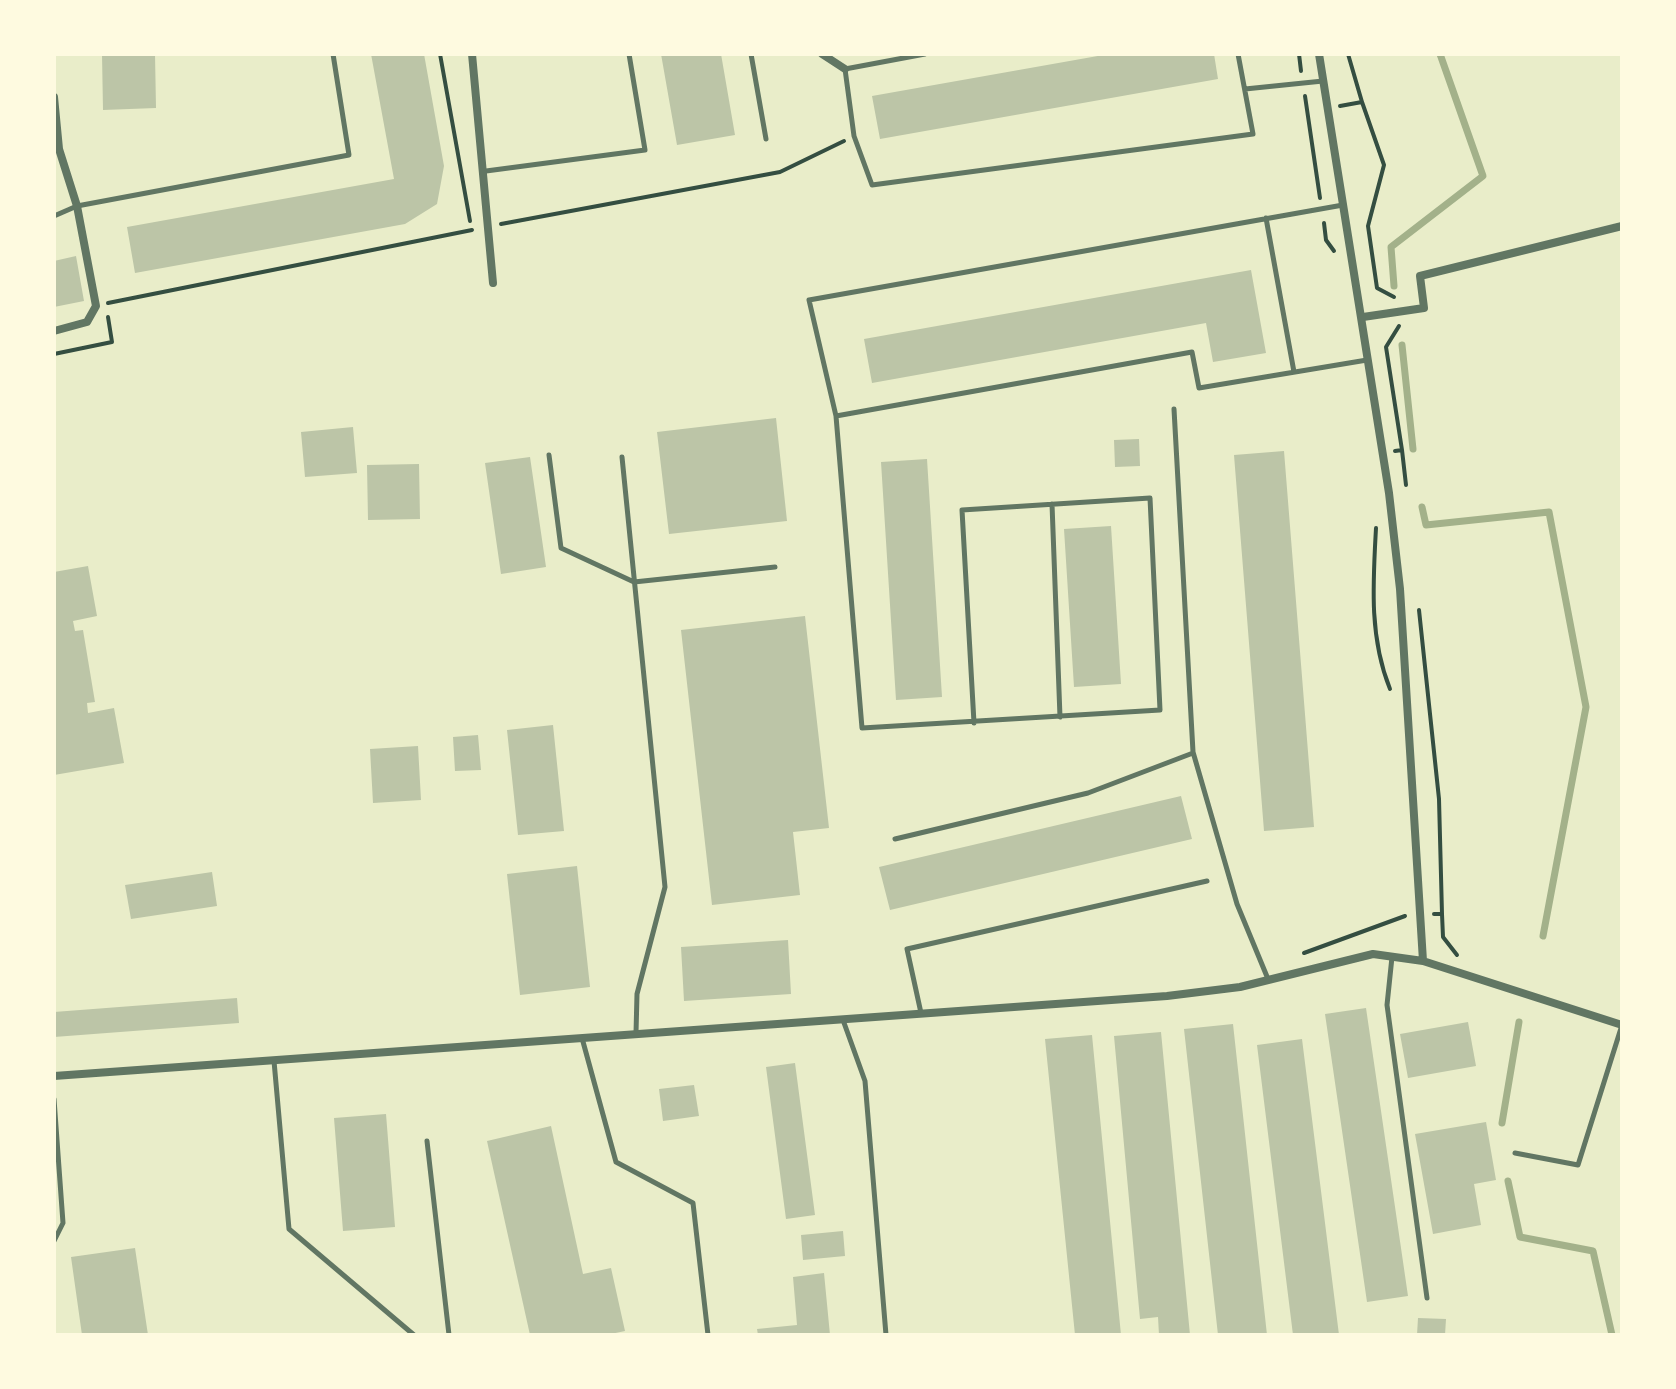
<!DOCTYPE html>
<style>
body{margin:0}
#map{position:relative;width:1676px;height:1389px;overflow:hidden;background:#e9edc9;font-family:Arial,sans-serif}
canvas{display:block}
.frame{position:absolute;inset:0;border:56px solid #fefae0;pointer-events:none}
</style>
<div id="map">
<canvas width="1676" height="1389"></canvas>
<div class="frame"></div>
</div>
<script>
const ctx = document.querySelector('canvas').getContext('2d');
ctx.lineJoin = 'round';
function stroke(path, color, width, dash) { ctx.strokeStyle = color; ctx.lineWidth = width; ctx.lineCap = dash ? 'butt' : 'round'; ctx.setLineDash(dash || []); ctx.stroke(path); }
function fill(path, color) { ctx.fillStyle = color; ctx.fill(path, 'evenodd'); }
const stream = new Path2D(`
 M 1394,286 L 1391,247 L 1483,176 L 1440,54
 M 1402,345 L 1413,449
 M 1422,507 L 1426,525 L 1549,512 L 1586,707 L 1543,936
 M 1502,1123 L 1519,1022
 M 1508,1181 L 1520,1237 L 1593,1251 L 1612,1335`);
const building = new Path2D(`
 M 102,54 L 155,54 L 156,108 L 103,110 Z
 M 371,54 L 424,54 L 444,166 L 437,204 L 405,224 L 135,273 L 127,227 L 394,179 Z
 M 661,54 L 721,54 L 735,135 L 677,145 Z
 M 1109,54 L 1214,54 L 1218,79 L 880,139 L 872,96 Z
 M 76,256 L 84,301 L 54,307 L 54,261 Z
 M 1251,270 L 1266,353 L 1213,362 L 1206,323 L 872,383 L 864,339 Z
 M 776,418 L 787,521 L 669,534 L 657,432 Z
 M 353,427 L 357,473 L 305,477 L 301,432 Z
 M 1139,439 L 1140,466 L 1115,467 L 1114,440 Z
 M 1284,451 L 1314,827 L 1264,831 L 1234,455 Z
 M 530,457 L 546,567 L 501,574 L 485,463 Z
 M 927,459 L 942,697 L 896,700 L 881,462 Z
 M 419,464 L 420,519 L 368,520 L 367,465 Z
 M 1111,526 L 1121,684 L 1074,687 L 1064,529 Z
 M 88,566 L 97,616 L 73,621 L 75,631 L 83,630 L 95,702 L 87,703 L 88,713 L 114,708 L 124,763 L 54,775 L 54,572 Z
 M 805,616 L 829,828 L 793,832 L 800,895 L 712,905 L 681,630 Z
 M 553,725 L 564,831 L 518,835 L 507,730 Z
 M 478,735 L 481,770 L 455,771 L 453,737 Z
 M 418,746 L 421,800 L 373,803 L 370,749 Z
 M 1181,796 L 1192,839 L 890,910 L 879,867 Z
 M 577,866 L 590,987 L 520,995 L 507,874 Z
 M 212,872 L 217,906 L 131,919 L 125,885 Z
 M 788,940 L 791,994 L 684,1001 L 681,947 Z
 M 237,998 L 239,1023 L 54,1037 L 54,1012 Z
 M 1366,1008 L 1408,1296 L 1367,1302 L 1325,1014 Z
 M 1468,1022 L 1476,1066 L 1408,1078 L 1400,1034 Z
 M 1233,1024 L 1267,1335 L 1218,1335 L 1184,1029 Z
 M 1161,1032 L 1190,1335 L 1159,1335 L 1158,1317 L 1140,1319 L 1114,1036 Z
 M 1092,1035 L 1121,1335 L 1075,1335 L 1045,1039 Z
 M 1302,1039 L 1339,1335 L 1293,1335 L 1257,1045 Z
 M 795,1063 L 815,1215 L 786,1219 L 766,1067 Z
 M 694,1085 L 699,1116 L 663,1121 L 659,1089 Z
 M 386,1114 L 395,1227 L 343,1231 L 334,1118 Z
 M 1486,1122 L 1496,1180 L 1474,1184 L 1481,1225 L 1433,1234 L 1415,1134 Z
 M 551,1126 L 583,1274 L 611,1268 L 625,1331 L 606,1335 L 530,1335 L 487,1141 Z
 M 843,1231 L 845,1256 L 803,1260 L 801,1235 Z
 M 135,1248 L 148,1335 L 82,1335 L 71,1257 Z
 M 824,1273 L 830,1335 L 758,1335 L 757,1329 L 797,1325 L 793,1277 Z
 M 1418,1318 L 1446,1319 L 1445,1335 L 1417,1335 Z`);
const path = new Path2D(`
 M 440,54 L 470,221
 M 1299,54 L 1301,71
 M 1348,54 L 1362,102
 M 1305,96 L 1320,198
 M 1340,106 L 1362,102 L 1384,165 L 1368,226 L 1377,288 L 1394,297
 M 1324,223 L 1326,240 L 1334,251
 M 501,224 L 780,172 L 844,141
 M 108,303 L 472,230
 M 1399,326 L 1386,347 L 1402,450
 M 54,354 L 112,342 L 108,317
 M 1395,451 L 1402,450 L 1406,485
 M 1376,528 C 1373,583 1369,637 1390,689
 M 1419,610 L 1439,799 L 1442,914
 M 1434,914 L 1442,914 L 1443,937 L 1457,955
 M 1304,953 L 1405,916`);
const service = new Path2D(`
 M 751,54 L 766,139
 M 925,54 L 845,69 L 854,136 L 872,185 L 1253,134 L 1238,54
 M 1245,89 L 1323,81
 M 486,171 L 645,150 L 629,54
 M 1343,205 L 809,300 L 836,416 L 1192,352 L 1199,388 L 1367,360
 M 54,216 L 77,206 L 349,155 L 333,54
 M 1266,218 L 1294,372
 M 1174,409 L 1193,752 L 1237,904 L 1268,979
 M 836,416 L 862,728 L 1160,710 L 1150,498 L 962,510 L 974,723
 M 549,455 L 561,548 L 634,582 L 775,567
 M 622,457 L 665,887 L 637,994 L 636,1033
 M 1052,504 L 1060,717
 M 895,839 L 1088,793 L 1193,753
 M 1392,957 L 1387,1005 L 1427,1298
 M 921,1013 L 907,949 L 1207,881
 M 843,1020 L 865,1081 L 886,1335
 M 582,1038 L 616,1162 L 693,1203 L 708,1335
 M 274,1061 L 289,1229 L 414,1335
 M 54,1099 L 63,1223 L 54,1241
 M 427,1141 L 449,1335
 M 1515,1153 L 1578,1165 L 1622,1025`);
const minor = new Path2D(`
 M 472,54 L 493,283
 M 822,54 L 845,69
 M 1319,54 L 1389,493 L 1400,589 L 1423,961
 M 54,97 L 59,149 L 77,206 L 96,306 L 87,322 L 54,331
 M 1363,317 L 1424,308 L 1420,276 L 1622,226
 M 54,1076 L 1167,996 L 1240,987 L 1373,954 L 1423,961 L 1622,1025`);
stroke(stream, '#a3b18a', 7);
fill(building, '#bcc5a7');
stroke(path, '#344e41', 4);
stroke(service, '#617663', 5);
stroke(minor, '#617663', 8);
</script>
